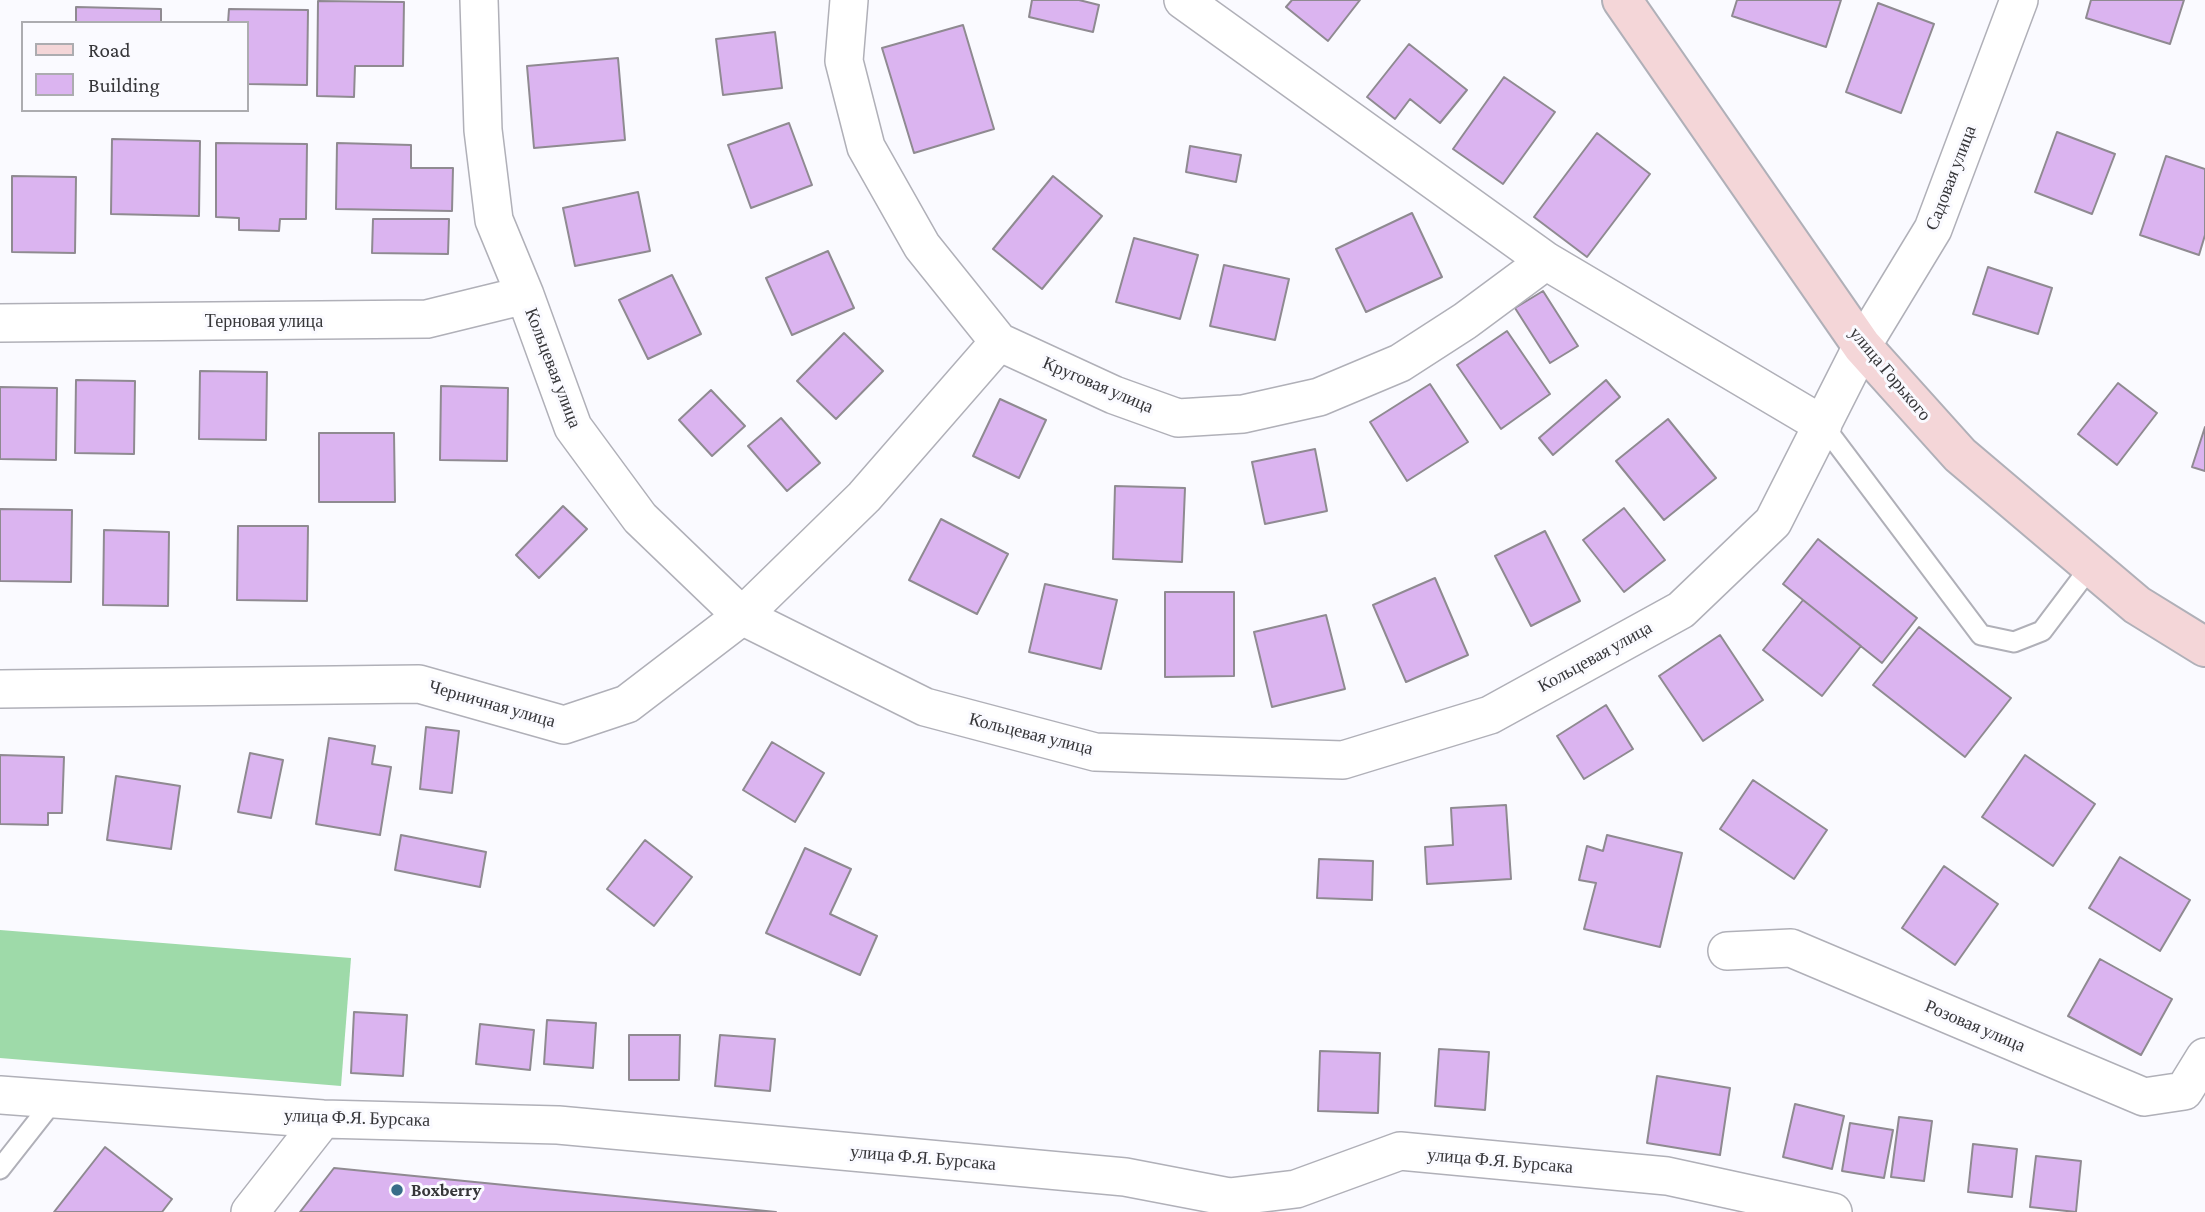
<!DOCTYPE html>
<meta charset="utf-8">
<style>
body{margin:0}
#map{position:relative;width:2205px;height:1212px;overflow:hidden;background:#fafaff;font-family:"Crimson Pro",serif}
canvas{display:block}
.legend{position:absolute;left:21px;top:21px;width:228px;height:91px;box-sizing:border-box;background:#fafaff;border:2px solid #acacb0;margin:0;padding:9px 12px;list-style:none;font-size:21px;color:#363639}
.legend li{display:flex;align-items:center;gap:14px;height:35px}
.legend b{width:35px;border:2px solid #acacb0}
</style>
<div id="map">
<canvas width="2205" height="1212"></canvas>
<ul class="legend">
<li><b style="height:9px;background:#f4d6d8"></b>Road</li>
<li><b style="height:19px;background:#dbb4f0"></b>Building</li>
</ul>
</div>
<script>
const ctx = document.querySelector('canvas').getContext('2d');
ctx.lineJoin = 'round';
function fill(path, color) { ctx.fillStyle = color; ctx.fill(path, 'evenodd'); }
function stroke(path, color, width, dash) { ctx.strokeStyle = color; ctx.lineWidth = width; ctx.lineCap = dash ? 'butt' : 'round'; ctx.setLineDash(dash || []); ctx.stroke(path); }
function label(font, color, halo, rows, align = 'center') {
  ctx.font = font + ' "Crimson Pro",serif'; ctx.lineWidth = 6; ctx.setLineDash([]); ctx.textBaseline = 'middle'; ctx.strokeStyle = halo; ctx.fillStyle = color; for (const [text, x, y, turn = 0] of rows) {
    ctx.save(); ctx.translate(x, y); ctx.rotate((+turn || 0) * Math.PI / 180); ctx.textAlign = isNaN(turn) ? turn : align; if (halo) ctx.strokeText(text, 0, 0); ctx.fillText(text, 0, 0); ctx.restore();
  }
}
const forest = new Path2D(`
 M 0,930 L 351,958 L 341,1086 L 0,1058 Z`);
const building = new Path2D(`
 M 1032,0 L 1079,0 L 1099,5 L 1093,32 L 1029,17 Z
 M 1292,0 L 1360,0 L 1328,41 L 1286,7 Z
 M 1737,0 L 1841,0 L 1826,47 L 1732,16 Z
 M 2091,0 L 2184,0 L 2170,44 L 2086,18 Z
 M 318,1 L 404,2 L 403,66 L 355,66 L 354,97 L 317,96 Z
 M 1878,3 L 1934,24 L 1901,113 L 1846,92 Z
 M 76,7 L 161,9 L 161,23 L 76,23 Z
 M 229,9 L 308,10 L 307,85 L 247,84 L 247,23 L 228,23 Z
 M 963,25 L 994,129 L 914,153 L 882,48 Z
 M 775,32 L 782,88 L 723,95 L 716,39 Z
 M 1409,44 L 1467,90 L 1440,123 L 1410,99 L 1395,119 L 1367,97 Z
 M 618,58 L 625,140 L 534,148 L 527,66 Z
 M 1504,77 L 1555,112 L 1503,184 L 1453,149 Z
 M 789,123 L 812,185 L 751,208 L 728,145 Z
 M 2057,132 L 2115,154 L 2092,214 L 2035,192 Z
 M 1597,133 L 1650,174 L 1587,257 L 1534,217 Z
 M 112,139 L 200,141 L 199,216 L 111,214 Z
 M 216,143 L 307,144 L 306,219 L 280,219 L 279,231 L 239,230 L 239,218 L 216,217 Z
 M 337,143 L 411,145 L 411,168 L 453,168 L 452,211 L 336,209 Z
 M 1190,146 L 1241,155 L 1236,182 L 1186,172 Z
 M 2166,156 L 2205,169 L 2205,235 L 2199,255 L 2140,235 Z
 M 12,176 L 76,177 L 75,253 L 12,252 Z
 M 1053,176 L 1102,216 L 1042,289 L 993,249 Z
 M 638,192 L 650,251 L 575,266 L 563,208 Z
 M 1412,213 L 1442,277 L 1366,312 L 1336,249 Z
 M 373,219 L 449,219 L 448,254 L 372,253 Z
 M 1134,238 L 1198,255 L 1180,319 L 1116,302 Z
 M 828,251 L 854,308 L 792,335 L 766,278 Z
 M 1224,265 L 1289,279 L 1275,340 L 1210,326 Z
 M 1988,267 L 2052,288 L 2038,334 L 1973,314 Z
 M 672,275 L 701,334 L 648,359 L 619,300 Z
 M 1543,291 L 1578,346 L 1550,363 L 1515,308 Z
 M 1507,331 L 1550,394 L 1501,429 L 1457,365 Z
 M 844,333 L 883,371 L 836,419 L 797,381 Z
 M 200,371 L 267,372 L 266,440 L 199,439 Z
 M 76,380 L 135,381 L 134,454 L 75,453 Z
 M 1606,380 L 1620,397 L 1553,455 L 1539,438 Z
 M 2118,383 L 2157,413 L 2117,465 L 2078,434 Z
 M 1430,384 L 1468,442 L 1407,481 L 1370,422 Z
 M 441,386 L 508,388 L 507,461 L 440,460 Z
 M 0,387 L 57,388 L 56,460 L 0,459 Z
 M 711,390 L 745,426 L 712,456 L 679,420 Z
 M 1000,399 L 1046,420 L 1019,478 L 973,456 Z
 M 781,418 L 820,463 L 787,491 L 748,446 Z
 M 1668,419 L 1716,478 L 1664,520 L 1616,461 Z
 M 2205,427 L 2205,471 L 2192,467 Z
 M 319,433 L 394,433 L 395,502 L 319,502 Z
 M 1315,449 L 1327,511 L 1265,524 L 1252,462 Z
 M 1115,486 L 1185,488 L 1182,562 L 1113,559 Z
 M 563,506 L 587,529 L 539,578 L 516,555 Z
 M 1624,508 L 1665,560 L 1624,592 L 1583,540 Z
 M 0,509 L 72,510 L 71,582 L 0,581 Z
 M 941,519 L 1008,554 L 977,614 L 909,580 Z
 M 238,526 L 308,526 L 307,601 L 237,600 Z
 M 104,530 L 169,532 L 168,606 L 103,605 Z
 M 1545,531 L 1580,601 L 1531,626 L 1495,556 Z
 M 1818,539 L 1917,618 L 1882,663 L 1783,584 Z
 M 1435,578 L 1468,655 L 1406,682 L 1373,605 Z
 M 1045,584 L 1117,600 L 1101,669 L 1029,652 Z
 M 1165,592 L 1234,592 L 1234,676 L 1165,677 Z
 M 1803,600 L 1861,646 L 1822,696 L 1763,650 Z
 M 1326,615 L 1345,689 L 1272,707 L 1254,632 Z
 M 1919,627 L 2011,698 L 1965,757 L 1873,685 Z
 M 1720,635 L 1763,700 L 1703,741 L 1659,676 Z
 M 1606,705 L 1633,749 L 1584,779 L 1557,736 Z
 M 426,727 L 459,731 L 452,793 L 420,789 Z
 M 329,738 L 375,746 L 372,764 L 391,767 L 380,835 L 316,824 Z
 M 772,742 L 824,773 L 795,822 L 743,790 Z
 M 250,753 L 283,760 L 271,818 L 238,812 Z
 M 0,755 L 64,757 L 62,813 L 48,813 L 48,825 L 0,824 Z
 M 2025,755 L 2095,804 L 2053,866 L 1982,817 Z
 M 116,776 L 180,786 L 171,849 L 107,840 Z
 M 1753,780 L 1827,830 L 1794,879 L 1720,829 Z
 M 1506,805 L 1511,879 L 1427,884 L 1425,847 L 1453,845 L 1451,808 Z
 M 401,835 L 486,852 L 480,887 L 395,870 Z
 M 1607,835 L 1682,853 L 1660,947 L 1584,929 L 1596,883 L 1579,880 L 1587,846 L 1603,851 Z
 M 645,840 L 692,877 L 654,926 L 607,889 Z
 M 805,848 L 851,869 L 830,914 L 877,936 L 860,975 L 766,933 Z
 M 2120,857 L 2190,900 L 2160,951 L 2089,908 Z
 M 1319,859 L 1373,861 L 1372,900 L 1317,898 Z
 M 1944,866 L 1998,904 L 1955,965 L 1902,928 Z
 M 2100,959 L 2172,999 L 2141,1055 L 2068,1016 Z
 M 354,1012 L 407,1015 L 403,1076 L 351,1073 Z
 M 547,1020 L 596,1023 L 593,1068 L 544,1064 Z
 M 480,1024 L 534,1030 L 530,1070 L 476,1064 Z
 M 629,1035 L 680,1035 L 679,1080 L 629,1080 Z
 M 720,1035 L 775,1039 L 770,1091 L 715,1086 Z
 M 1439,1049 L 1489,1052 L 1485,1110 L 1435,1106 Z
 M 1320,1051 L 1380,1053 L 1378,1113 L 1318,1111 Z
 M 1657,1076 L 1730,1088 L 1720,1155 L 1647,1143 Z
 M 1795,1104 L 1844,1116 L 1832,1169 L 1783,1157 Z
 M 1899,1117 L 1932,1121 L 1924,1181 L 1891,1177 Z
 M 1850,1123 L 1893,1130 L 1884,1178 L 1842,1171 Z
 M 1973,1144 L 2017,1149 L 2012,1197 L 1968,1192 Z
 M 105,1147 L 172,1199 L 162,1212 L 54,1212 Z
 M 2036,1156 L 2081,1161 L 2076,1212 L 2030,1207 Z
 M 334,1168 L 776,1212 L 300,1212 Z`);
const lane = new Path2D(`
 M 1823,425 L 1981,635 L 2014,642 L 2042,631 L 2091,566
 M 0,1169 L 55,1099`);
const street = new Path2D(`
 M 479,0 L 483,130 L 494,220 L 525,295 L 573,427 L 640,518 L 742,616 L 925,707 L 1095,752 L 1343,760 L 1490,715 L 1681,610 L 1773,522 L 1862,346 L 1933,229 L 2019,0
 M 849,0 L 844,61 L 866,147 L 922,246 L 999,342 L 1114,395 L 1178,418 L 1243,414 L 1319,397 L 1400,363 L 1465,321 L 1546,261
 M 1183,0 L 1546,261 L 1823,425
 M 0,323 L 427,319 L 525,295
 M 0,689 L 419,684 L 564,725 L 627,704 L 742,616 L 864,497 L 999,342
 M 1727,951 L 1791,948 L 2144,1097 L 2184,1091 L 2205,1057
 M 0,1095 L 323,1119 L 558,1125 L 1125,1177 L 1229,1197 L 1296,1189 L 1400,1151 L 1667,1176 L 1833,1212
 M 250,1212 L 323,1119`);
const secondary = new Path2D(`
 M 1622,0 L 1862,346 L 1960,455 L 2137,605 L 2205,647`);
const markers = [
 [397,1190,7,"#386d89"]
];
const streetNames = [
 ["Садовая улица",1951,178,-69],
 ["Терновая улица",264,321],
 ["Кольцевая улица",553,368,69],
 ["улица Горького",1890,374,50],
 ["Круговая улица",1098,385,23],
 ["Кольцевая улица",1595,657,-29],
 ["Черничная улица",492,704,16],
 ["Кольцевая улица",1031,734,14],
 ["Розовая улица",1975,1026,23],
 ["улица Ф.Я. Бурсака",357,1118,2],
 ["улица Ф.Я. Бурсака",923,1158,5],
 ["улица Ф.Я. Бурсака",1500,1161,5]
];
const poiNames = [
 ["Boxberry",411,1190]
];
fill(forest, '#9edaa9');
fill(building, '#dbb4f0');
stroke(building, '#8f8a91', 2);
stroke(lane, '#b0b0b8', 23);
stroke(street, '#b0b0b8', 40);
stroke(secondary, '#b0b0b8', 42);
stroke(lane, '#fff', 19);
stroke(street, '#fff', 37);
stroke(secondary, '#f4d6d8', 38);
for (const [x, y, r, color] of markers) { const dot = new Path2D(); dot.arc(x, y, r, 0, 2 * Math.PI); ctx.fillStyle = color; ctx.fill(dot); stroke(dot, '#fafaff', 2.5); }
label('18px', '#363639', '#fafaff', streetNames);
label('bold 18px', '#363639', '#fafaff', poiNames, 'left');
</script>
